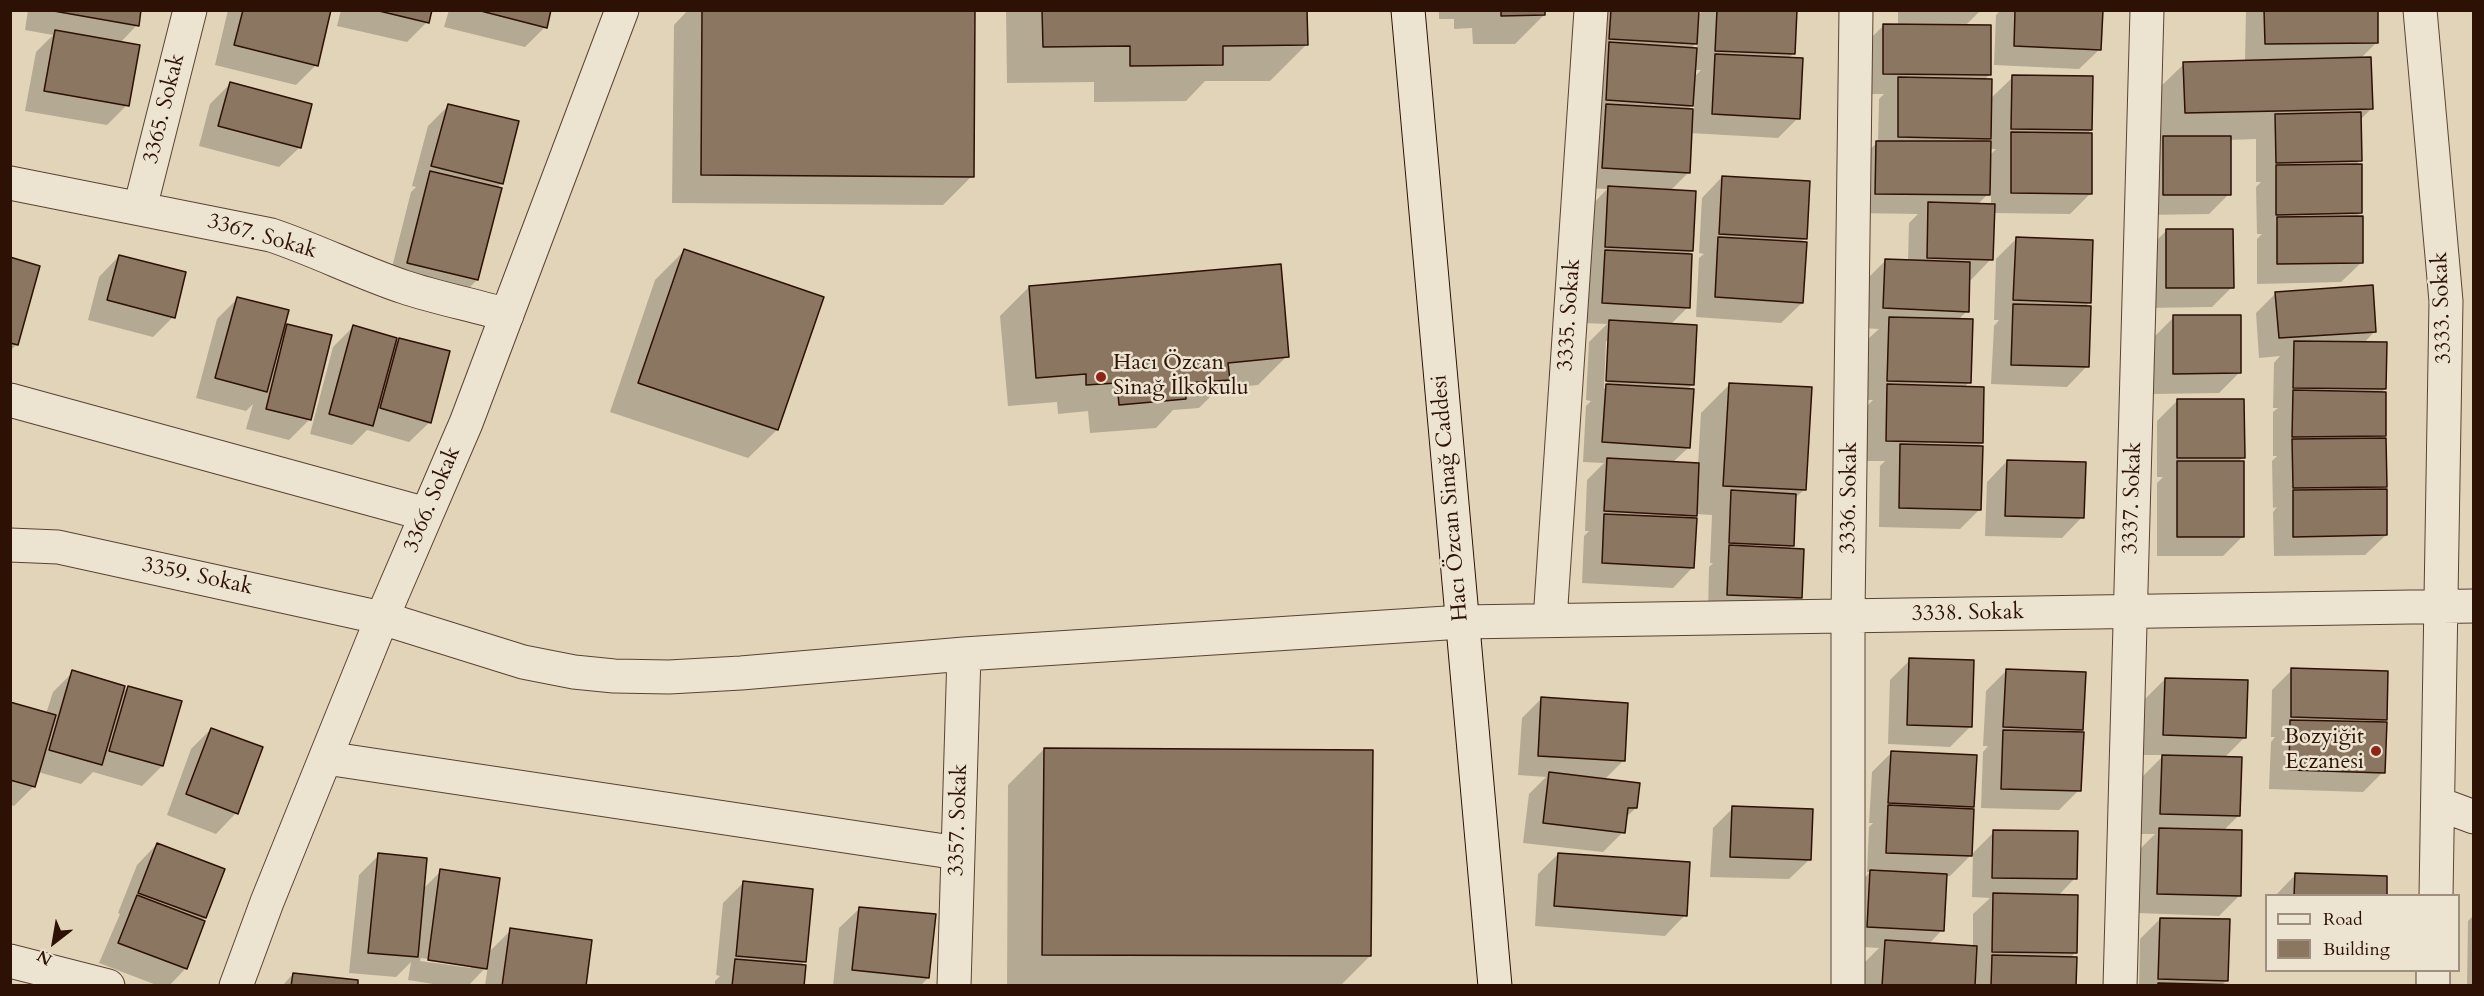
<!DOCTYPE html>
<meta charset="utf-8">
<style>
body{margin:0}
#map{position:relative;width:2484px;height:996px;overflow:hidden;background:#e2d4b8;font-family:Cardo,serif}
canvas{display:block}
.frame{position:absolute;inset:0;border:12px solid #2d1105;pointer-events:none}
.legend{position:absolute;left:2265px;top:894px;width:195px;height:78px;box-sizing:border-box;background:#ece3d1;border:2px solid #a08f7f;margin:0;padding:8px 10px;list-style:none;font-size:18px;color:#2d1105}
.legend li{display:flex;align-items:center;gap:12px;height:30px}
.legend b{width:30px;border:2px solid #a08f7f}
.north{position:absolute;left:24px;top:912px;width:60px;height:60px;-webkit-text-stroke:4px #ece3d1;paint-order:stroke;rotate:211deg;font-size:16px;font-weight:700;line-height:24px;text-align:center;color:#2d1105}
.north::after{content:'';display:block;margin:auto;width:21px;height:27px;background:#2d1105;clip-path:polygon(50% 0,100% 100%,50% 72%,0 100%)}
</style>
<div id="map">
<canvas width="2484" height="996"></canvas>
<div class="frame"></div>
<ul class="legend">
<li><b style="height:8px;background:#ece3d1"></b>Road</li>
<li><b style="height:16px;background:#8b7662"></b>Building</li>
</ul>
<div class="north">N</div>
</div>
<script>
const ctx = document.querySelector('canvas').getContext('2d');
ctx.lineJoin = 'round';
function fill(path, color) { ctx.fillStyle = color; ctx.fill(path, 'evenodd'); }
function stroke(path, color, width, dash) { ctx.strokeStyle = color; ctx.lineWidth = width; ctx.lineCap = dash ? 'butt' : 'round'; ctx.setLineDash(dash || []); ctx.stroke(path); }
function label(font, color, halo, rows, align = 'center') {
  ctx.font = font + ' Cardo,serif'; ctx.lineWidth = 5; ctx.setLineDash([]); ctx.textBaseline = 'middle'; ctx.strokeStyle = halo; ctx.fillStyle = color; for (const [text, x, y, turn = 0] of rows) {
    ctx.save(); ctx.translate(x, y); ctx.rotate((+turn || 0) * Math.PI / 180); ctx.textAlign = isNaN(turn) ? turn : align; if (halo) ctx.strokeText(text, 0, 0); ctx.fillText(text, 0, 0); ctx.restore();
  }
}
const shadow = new Path2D(`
 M 28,10 L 140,10 L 137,25 L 120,43 L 127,105 L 107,125 L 25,111 L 36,52 L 53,35 L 25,30 Z
 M 228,10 L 330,10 L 316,65 L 296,85 L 215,65 Z
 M 341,10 L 430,10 L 427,22 L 407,42 L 337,26 Z
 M 449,10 L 550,10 L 545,27 L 525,47 L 444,27 Z
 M 688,10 L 974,10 L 972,176 L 943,205 L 672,203 L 674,25 Z
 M 1006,10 L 1306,10 L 1306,45 L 1270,81 L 1205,81 L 1186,101 L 1094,102 L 1094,82 L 1007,83 Z
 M 1439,10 L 1544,10 L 1544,15 L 1515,44 L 1473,44 L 1472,28 L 1454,29 L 1454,19 L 1439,19 Z
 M 1592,10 L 1697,10 L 1697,17 L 1703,10 L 1796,10 L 1794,53 L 1788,59 L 1798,118 L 1778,138 L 1690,133 L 1688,173 L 1670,191 L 1691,251 L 1687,256 L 1688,307 L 1670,325 L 1692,385 L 1687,390 L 1689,447 L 1672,463 L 1698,465 L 1701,413 L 1730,384 L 1805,489 L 1794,499 L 1793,545 L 1788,550 L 1801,597 L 1781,618 L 1708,615 L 1709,567 L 1713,563 L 1710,563 L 1712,515 L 1696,514 L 1691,519 L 1693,567 L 1673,588 L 1582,583 L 1584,536 L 1589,531 L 1585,531 L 1587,480 L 1604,463 L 1583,462 L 1586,406 L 1591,401 L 1586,400 L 1589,342 L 1607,324 L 1583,323 L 1589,208 L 1607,189 L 1582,188 ZM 1697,42 L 1697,50 L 1690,50 ZM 1694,70 L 1701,70 L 1694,77 ZM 1694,103 L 1694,110 L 1687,110 ZM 1606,341 L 1609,341 L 1607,388 L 1604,388 Z
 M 1898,10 L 1981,10 L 1965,26 L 1990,74 L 1984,80 L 1990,99 L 2013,77 L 2091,130 L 2086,135 L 2090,194 L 2070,214 L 1993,213 L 1991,259 L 1971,280 L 1968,280 L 1967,311 L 1958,320 L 1969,382 L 1964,388 L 1982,443 L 1976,448 L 1980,509 L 1960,529 L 1879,527 L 1880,466 L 1885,461 L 1866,461 L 1867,406 L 1873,400 L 1867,400 L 1869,338 L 1879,329 L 1863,328 L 1865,281 L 1886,260 L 1908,261 L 1909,223 L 1918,214 L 1856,213 L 1856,162 L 1878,142 L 1879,99 L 1884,94 L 1863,94 L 1864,45 L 1884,25 L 1898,25 ZM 1992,136 L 1991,143 L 1985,143 ZM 1989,149 L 1996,149 L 1989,156 ZM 1991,191 L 1991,206 L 1977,205 Z
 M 2001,10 L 2102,10 L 2100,49 L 2079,69 L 1994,65 L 1996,15 Z
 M 2246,10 L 2377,10 L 2377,42 L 2360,59 L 2372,108 L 2360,120 L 2360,161 L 2355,165 L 2361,213 L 2356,217 L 2362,262 L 2341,282 L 2257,284 L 2257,239 L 2262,234 L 2257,234 L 2256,187 L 2261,182 L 2256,182 L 2256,139 L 2229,140 L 2229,194 L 2209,214 L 2144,215 L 2143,158 L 2160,141 L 2157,141 L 2155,92 L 2184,64 L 2245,62 Z
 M 230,84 L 300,147 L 279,167 L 199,146 L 210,104 Z
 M 448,106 L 502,183 L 497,188 L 477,280 L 457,300 L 388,283 L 411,192 L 416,187 L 412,186 L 428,126 Z
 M 1722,177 L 1805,238 L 1800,243 L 1802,303 L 1781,323 L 1696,317 L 1699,258 L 1704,254 L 1699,253 L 1702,198 Z
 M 2166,231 L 2232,287 L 2212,307 L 2146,308 L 2146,251 Z
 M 2016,239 L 2089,303 L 2084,308 L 2087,366 L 2067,387 L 1991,384 L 1994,326 L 1999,320 L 1994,320 L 1996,259 Z
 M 684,251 L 777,430 L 748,458 L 610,412 L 655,280 Z
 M 119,256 L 173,317 L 153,337 L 88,320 L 99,277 Z
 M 10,259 L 17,344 L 10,351 Z
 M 1029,287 L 1287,356 L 1258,385 L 1218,389 L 1199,408 L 1173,410 L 1156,428 L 1090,433 L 1088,411 L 1058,414 L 1057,402 L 1008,406 L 1000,316 Z
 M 2276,293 L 2375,331 L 2363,344 L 2385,389 L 2380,393 L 2385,435 L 2380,440 L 2385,486 L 2381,491 L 2386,535 L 2365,555 L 2274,556 L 2273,512 L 2277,507 L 2273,508 L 2272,461 L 2277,456 L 2273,456 L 2273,412 L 2278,408 L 2273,408 L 2274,363 L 2280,356 L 2259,358 L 2256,313 Z
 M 237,299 L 281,332 L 288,326 L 310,419 L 289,440 L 246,429 L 253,404 L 246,411 L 196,398 L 217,319 Z
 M 2174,317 L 2239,373 L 2219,393 L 2153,394 L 2154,337 Z
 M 353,327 L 393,346 L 400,339 L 430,422 L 409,442 L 367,430 L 352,445 L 310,434 L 333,347 Z
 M 2177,401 L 2243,457 L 2237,463 L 2243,536 L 2223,556 L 2157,556 L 2157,483 L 2163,477 L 2157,477 L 2157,421 Z
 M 2007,461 L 2082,517 L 2062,538 L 1985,536 L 1987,482 Z
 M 1910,660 L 1971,726 L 1950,747 L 1888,744 L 1890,680 Z
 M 2292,670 L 2385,719 L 2381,724 L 2383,772 L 2363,792 L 2269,789 L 2271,742 L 2275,737 L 2271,737 L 2272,690 Z
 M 2006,671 L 2082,729 L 2077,734 L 2079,790 L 2059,810 L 1981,808 L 1983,752 L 1988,746 L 1983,746 L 1986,691 Z
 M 73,672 L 121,694 L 128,687 L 162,766 L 142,786 L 93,772 L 81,784 L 38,772 L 34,786 L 14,806 L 10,805 L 10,704 L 46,714 L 53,692 Z
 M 2165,679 L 2245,737 L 2224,758 L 2238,816 L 2223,831 L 2239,896 L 2219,916 L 2137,913 L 2140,849 L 2155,834 L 2140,834 L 2142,777 L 2164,755 L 2143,755 L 2145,699 Z
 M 1542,698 L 1623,761 L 1604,780 L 1636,808 L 1625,818 L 1623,832 L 1603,852 L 1523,843 L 1529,794 L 1546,777 L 1518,775 L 1522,718 Z
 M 211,729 L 261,748 L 236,813 L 216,834 L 167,815 L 191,749 Z
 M 1044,749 L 1370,956 L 1340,986 L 1007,986 L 1008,785 Z
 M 1892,752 L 1973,806 L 1969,811 L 1971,855 L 1994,832 L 2075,878 L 2058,896 L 2075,953 L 2070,958 L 2075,986 L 1864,986 L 1865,962 L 1879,948 L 1847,946 L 1851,892 L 1870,872 L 1867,872 L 1869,827 L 1873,823 L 1869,823 L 1872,772 ZM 1973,853 L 1972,897 L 1990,898 L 1973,914 L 1973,947 L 1928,945 L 1942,930 L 1946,876 L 1950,876 Z
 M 1733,808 L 1810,859 L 1789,879 L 1710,877 L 1713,828 Z
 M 157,844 L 205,918 L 201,921 L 186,968 L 169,986 L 159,986 L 99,963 L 120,914 L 118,913 L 137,865 Z
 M 1558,854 L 1685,915 L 1665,936 L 1535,926 L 1538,874 Z
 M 379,855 L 423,889 L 441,871 L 488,953 L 511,930 L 584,986 L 485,986 L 488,965 L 468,986 L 446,986 L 408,980 L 411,962 L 396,977 L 349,973 L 359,875 ZM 421,958 L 471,965 L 471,968 L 420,961 Z
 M 2295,875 L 2385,896 L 2275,896 Z
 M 743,883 L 805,961 L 800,966 L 803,986 L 715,986 L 715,981 L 720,976 L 716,975 L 723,903 Z
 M 860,908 L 928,978 L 920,986 L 833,986 L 839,928 Z
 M 2474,915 L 2474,986 L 2467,986 L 2468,921 Z
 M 2160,919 L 2227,980 L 2221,986 L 2139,986 L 2140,939 Z
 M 293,974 L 356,986 L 282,986 Z`);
const building = new Path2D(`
 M 48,10 L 141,10 L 139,26 Z
 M 243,10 L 331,10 L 318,66 L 234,45 Z
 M 375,10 L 432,10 L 429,23 Z
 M 477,10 L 551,10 L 547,28 Z
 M 702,10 L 975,10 L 974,177 L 701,175 Z
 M 1042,10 L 1307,10 L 1308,45 L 1223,46 L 1223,65 L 1130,66 L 1130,46 L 1043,47 Z
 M 1501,10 L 1545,10 L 1545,15 L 1501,16 Z
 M 1611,10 L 1699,10 L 1697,44 L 1609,39 Z
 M 1717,10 L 1797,10 L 1795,54 L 1715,51 Z
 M 2015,10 L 2103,10 L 2101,50 L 2014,46 Z
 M 2264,10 L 2378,10 L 2378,43 L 2265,44 Z
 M 1883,24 L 1991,25 L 1991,75 L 1883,74 Z
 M 55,30 L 140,45 L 129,106 L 44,91 Z
 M 1609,42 L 1697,48 L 1693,106 L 1606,100 Z
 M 1715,54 L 1803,58 L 1800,119 L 1712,114 Z
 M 2371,57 L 2373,109 L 2185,113 L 2183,62 Z
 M 2012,75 L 2093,76 L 2092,130 L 2011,129 Z
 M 1898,77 L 1992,79 L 1991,139 L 1898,137 Z
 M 230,82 L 312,104 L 301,148 L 218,126 Z
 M 448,104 L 519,121 L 503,184 L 431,166 Z
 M 1606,104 L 1693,109 L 1690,173 L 1602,168 Z
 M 2361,112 L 2362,161 L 2276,163 L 2275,114 Z
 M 2011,132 L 2092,133 L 2092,194 L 2011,193 Z
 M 2163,136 L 2231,136 L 2231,195 L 2163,195 Z
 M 1876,141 L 1991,141 L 1990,195 L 1875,194 Z
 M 2362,164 L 2362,213 L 2276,215 L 2276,165 Z
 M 430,171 L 502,188 L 478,280 L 407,263 Z
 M 1722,176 L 1810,181 L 1807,239 L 1719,234 Z
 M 1608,186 L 1696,191 L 1693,251 L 1605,247 Z
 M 1928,202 L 1995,204 L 1993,260 L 1927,258 Z
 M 2363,216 L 2363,263 L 2277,264 L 2277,217 Z
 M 2166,229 L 2233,229 L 2234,288 L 2166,288 Z
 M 1718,237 L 1807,242 L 1803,303 L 1715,297 Z
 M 2016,237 L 2093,240 L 2091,303 L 2013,300 Z
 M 684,249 L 824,297 L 778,430 L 638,383 Z
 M 1605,250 L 1692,254 L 1690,308 L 1602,303 Z
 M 119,255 L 186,272 L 175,318 L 107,300 Z
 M 10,257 L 40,266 L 18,345 L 10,343 Z
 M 1885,259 L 1970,262 L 1969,312 L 1883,308 Z
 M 1281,264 L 1289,357 L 1228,363 L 1230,380 L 1185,383 L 1186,399 L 1119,405 L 1117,383 L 1086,385 L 1086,374 L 1036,378 L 1029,286 Z
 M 2373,285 L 2376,332 L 2279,338 L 2275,292 Z
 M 237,297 L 289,310 L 267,392 L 215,378 Z
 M 2013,304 L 2091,306 L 2089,367 L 2011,365 Z
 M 2173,315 L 2241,315 L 2241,373 L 2173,374 Z
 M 1889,317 L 1973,319 L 1971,383 L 1887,381 Z
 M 1609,320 L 1697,325 L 1694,385 L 1606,381 Z
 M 287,324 L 332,335 L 311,420 L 266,409 Z
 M 353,325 L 397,338 L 373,426 L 329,414 Z
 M 399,338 L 450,351 L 431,423 L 380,408 Z
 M 2294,341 L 2387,342 L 2386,389 L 2293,388 Z
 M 1729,383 L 1812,387 L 1806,490 L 1723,486 Z
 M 1606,384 L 1694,389 L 1690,448 L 1602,442 Z
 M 1887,384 L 1984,387 L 1983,443 L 1886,441 Z
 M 2293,390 L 2386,392 L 2386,436 L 2292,437 Z
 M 2177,399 L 2244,399 L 2245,458 L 2177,458 Z
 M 2386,438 L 2387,487 L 2293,488 L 2292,439 Z
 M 1900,444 L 1983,446 L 1981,510 L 1899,508 Z
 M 1607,458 L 1699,463 L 1697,516 L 1604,511 Z
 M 2007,460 L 2086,462 L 2084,518 L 2005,516 Z
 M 2177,461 L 2244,461 L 2244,537 L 2177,537 Z
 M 2387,489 L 2387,535 L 2293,537 L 2293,490 Z
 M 1731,490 L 1796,494 L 1794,546 L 1729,543 Z
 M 1604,514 L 1697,518 L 1694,568 L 1602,563 Z
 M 1729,545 L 1804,549 L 1802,598 L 1727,595 Z
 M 1909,658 L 1974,660 L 1972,727 L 1907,725 Z
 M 2291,668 L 2388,671 L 2387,720 L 2291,717 Z
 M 2006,669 L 2086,672 L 2083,730 L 2003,727 Z
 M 72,670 L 125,686 L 102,765 L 49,750 Z
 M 2165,678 L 2248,680 L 2246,738 L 2163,735 Z
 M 128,686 L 182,701 L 163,766 L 109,751 Z
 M 1541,697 L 1628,703 L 1625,761 L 1538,756 Z
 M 10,702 L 56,715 L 35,787 L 10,780 Z
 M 2290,720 L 2387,722 L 2385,773 L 2289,770 Z
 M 211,728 L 263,747 L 238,814 L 186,794 Z
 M 2003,730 L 2084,732 L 2081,791 L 2001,789 Z
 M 1044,748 L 1373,750 L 1371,956 L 1042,955 Z
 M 1891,751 L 1977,755 L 1974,807 L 1888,803 Z
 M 2162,755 L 2242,757 L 2240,816 L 2160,814 Z
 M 1549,772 L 1640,783 L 1637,808 L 1628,808 L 1625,833 L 1543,823 Z
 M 1888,805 L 1974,809 L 1972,856 L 1886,853 Z
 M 1732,806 L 1813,809 L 1811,860 L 1730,857 Z
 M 2159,828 L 2242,830 L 2241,896 L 2157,894 Z
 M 1993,830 L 2078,831 L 2077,879 L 1992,878 Z
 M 157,843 L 225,869 L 206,918 L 138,893 Z
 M 378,853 L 427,858 L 418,957 L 368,953 Z
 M 1558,853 L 1690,862 L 1687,916 L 1554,906 Z
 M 440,869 L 500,878 L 487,969 L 428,960 Z
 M 1870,870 L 1947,874 L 1944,931 L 1867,927 Z
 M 2295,873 L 2387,876 L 2387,896 L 2294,896 Z
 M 743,881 L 813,889 L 806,962 L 736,956 Z
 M 1993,893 L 2078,895 L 2077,953 L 1992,952 Z
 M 137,895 L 205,921 L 187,969 L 118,943 Z
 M 859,907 L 936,914 L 929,978 L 852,970 Z
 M 2160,918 L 2230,919 L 2228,981 L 2158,979 Z
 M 510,928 L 592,940 L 586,986 L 502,986 Z
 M 1885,940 L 1977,946 L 1975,986 L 1882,986 Z
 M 1992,955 L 2077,957 L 2076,986 L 1991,986 Z
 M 735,959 L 806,965 L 804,986 L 732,986 Z
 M 293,973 L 358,980 L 358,986 L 291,986 Z
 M 2158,983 L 2241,985 L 2241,986 L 2158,986 Z`);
const street = new Path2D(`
 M 2420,10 L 2446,301 L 2436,896
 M 10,183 L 271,235 C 316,250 359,272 404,287 C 437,298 473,305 507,315
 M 140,208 L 190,10
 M 10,400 L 426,514
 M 10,545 L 58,547 L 382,618 L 523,662 L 574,672 L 614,676 L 669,677 L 741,673 L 964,654 L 1462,622 L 2474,606
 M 1550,620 L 1591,10
 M 326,758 L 958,853
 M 2439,804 L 2474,817
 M 10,961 L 108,986
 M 236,986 L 267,902 L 382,618 L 466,423 L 622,10
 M 954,986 L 964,654
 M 1848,986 L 1848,615 L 1856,10
 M 2120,986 L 2147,10
 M 2433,986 L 2433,970`);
const secondary = new Path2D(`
 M 1408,10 L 1495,986`);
const markers = [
 [1101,377,6,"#8f2418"],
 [2376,751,6,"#8f2418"]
];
const streetNames = [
 ["3365. Sokak",165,109,-76],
 ["3367. Sokak",262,237,16],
 ["3333. Sokak",2443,308,-92],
 ["3335. Sokak",1570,315,-86],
 ["Hacı Özcan Sinağ Caddesi",1451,498,-95],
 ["3336. Sokak",1850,498,-89],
 ["3337. Sokak",2133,498,-88],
 ["3366. Sokak",433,500,-67],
 ["3359. Sokak",197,577,12],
 ["3338. Sokak",1968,614,-1],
 ["3357. Sokak",959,820,-88]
];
const poiNames = [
 ["Hacı Özcan",1113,364],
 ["Sinağ İlkokulu",1113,389],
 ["Bozyiğit",2364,738,"right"],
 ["Eczanesi",2364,763,"right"]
];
fill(shadow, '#0003');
fill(building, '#8b7662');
stroke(building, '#2d1105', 1.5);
stroke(street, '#5a4232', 35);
stroke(secondary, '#2d1105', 35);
stroke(street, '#ece3d1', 33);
stroke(secondary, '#ece3d1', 33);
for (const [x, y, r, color] of markers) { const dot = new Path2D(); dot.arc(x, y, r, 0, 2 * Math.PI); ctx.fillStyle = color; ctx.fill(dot); stroke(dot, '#ece3d1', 2); }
label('22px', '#2d1105', '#ece3d1', streetNames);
label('22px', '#2d1105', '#ece3d1', poiNames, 'left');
</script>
